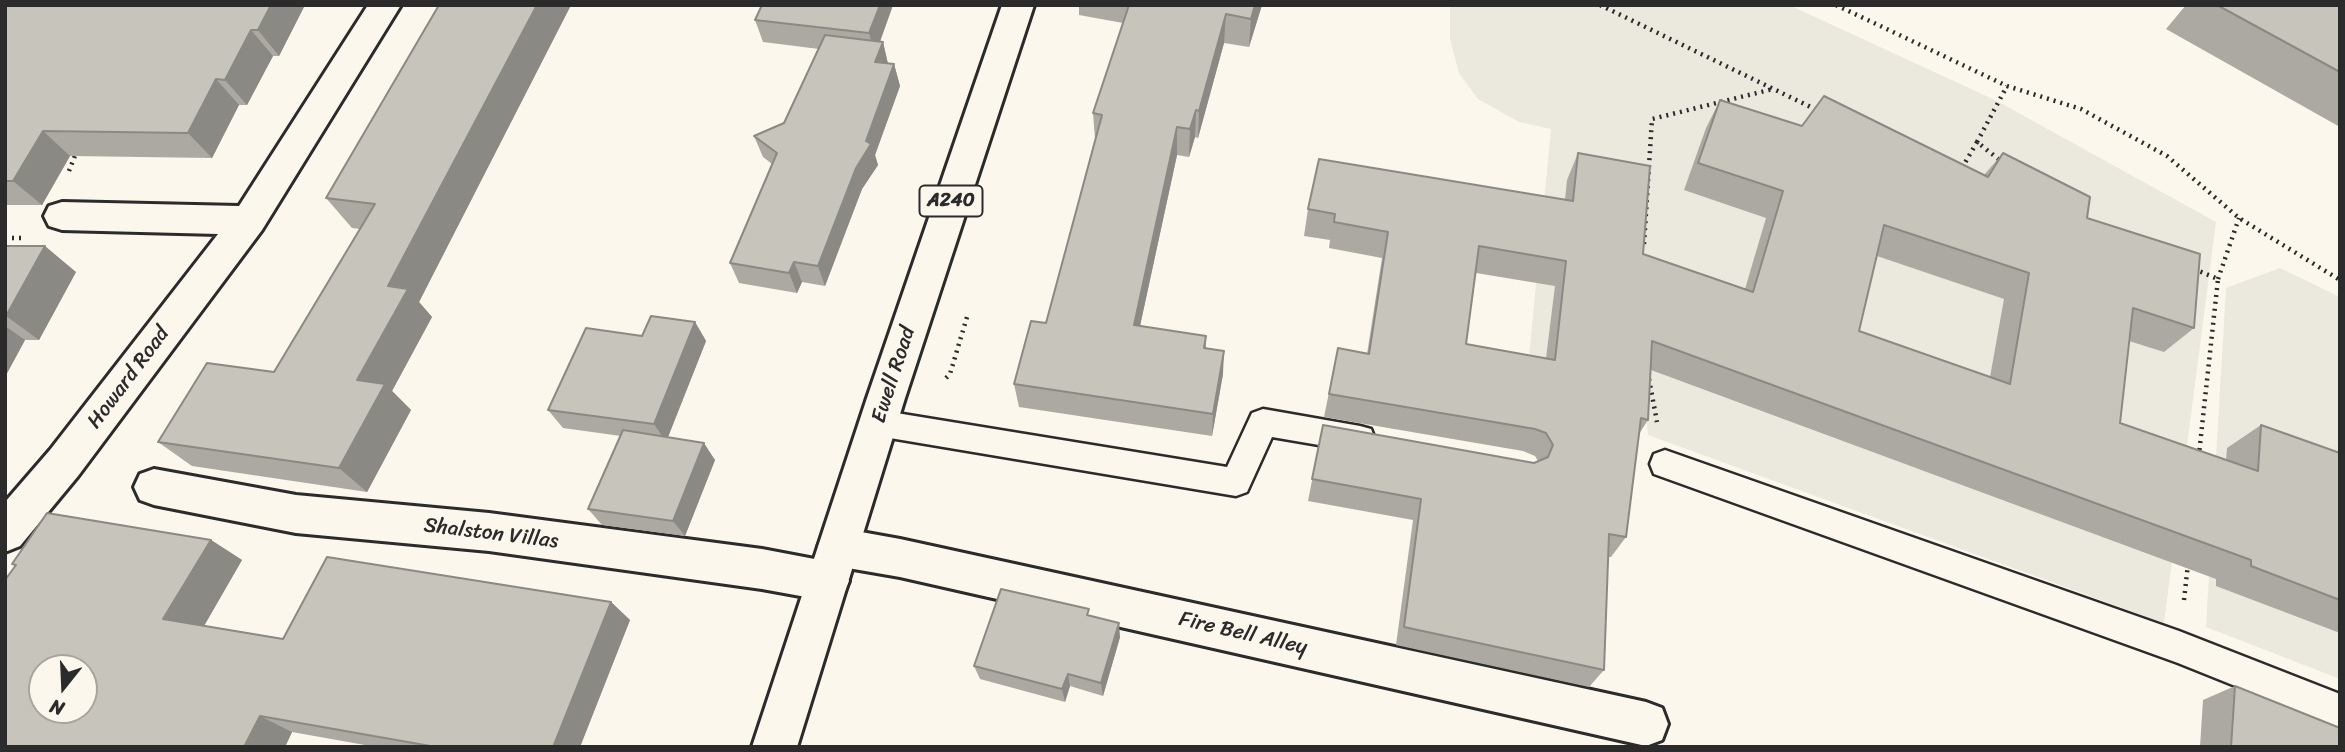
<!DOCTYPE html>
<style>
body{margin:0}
#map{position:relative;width:2345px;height:752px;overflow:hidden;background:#fbf7ec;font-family:Sriracha,sans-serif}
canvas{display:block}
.frame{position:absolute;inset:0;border:7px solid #2b2b2b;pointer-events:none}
.north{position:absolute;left:28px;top:654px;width:70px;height:70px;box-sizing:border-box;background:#fbf7ec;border:2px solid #a8a59f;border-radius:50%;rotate:198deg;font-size:19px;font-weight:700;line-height:28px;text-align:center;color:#2b2b2b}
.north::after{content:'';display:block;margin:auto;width:24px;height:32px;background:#2b2b2b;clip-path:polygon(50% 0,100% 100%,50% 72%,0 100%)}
</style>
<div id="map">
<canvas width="2345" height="752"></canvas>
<div class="frame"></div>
<div class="north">N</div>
</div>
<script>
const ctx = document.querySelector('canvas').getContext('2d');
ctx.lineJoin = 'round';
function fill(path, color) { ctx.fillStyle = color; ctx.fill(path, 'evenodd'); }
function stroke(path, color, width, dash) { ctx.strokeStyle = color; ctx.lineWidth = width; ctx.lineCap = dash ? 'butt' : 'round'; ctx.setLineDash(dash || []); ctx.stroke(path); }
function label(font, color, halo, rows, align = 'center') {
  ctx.font = font + ' Sriracha,sans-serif'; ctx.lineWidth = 6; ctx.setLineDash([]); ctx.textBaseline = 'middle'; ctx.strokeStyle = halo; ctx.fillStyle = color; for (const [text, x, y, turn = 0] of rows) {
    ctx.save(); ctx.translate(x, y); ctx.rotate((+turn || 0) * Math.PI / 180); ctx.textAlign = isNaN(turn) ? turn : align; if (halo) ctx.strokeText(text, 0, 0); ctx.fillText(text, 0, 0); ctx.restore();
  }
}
const built = new Path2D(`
 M 1450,5 L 1789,5 L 1997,101 L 2216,222 L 2164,623 L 1648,435 L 1644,394 L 1529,358 L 1551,129 L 1519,122 L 1478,99 L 1459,73 L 1450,39 Z
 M 2280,268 L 2340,297 L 2340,679 L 2206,627 L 2226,288 Z`);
const path = new Path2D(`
 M 1600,5 L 1819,111
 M 1836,5 L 2007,86 L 2081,109 L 2167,156 L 2239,218 L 2340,280
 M 1977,142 L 2007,86
 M 1962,168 L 1977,142 L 2002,162
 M 69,171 L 76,153
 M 5,238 L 22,238
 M 1644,244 L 1652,119 L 1773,89
 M 2194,269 L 2218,279 L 2199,454
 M 2218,279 L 2239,218
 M 946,378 L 950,374 L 967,317
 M 1649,379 L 1657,422
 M 2184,600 L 2188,564`);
const lane = new Path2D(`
 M 1263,409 L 1360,426 L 1371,429 L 1375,439 L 1371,449 L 1360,452 L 1272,437 L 1247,492 L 1236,496 L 878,436 L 867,432 L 863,423 L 867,414 L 878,410 L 1227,467 L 1252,413 Z
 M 1665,450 L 2179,631 L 2340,694 L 2340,728 L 2178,663 L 1654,474 L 1650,464 L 1654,454 Z`);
const street = new Path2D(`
 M 368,5 L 401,5 L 262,230 L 78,476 L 20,546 L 5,552 L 5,502 L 50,450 L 218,234 L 62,230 L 49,226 L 44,216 L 49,206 L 62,202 L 239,206 Z
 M 154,469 L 296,495 L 489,513 L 762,549 L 825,561 L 818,547 L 824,533 L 839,528 L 900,539 L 1646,702 L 1662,708 L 1668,724 L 1662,740 L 1646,746 L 900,577 L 842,567 L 849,581 L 843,595 L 828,601 L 762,589 L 489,551 L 296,533 L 154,505 L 140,500 L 134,487 L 140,474 Z`);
const primary = new Path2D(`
 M 1002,5 L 1034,5 L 905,398 L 797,747 L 752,747 L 867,398 Z`);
const wall = new Path2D(`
 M 5,5 L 305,5 L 279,56 L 273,56 L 247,105 L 239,105 L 212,158 L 70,156 L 42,205 L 5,205 Z
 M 439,5 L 571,5 L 419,302 L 432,317 L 392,391 L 411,410 L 367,492 L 192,466 L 158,442 L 274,372 L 360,229 L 352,228 L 326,198 Z
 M 893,5 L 880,42 L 883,42 L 888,64 L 894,64 L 900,86 L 875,155 L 878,165 L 862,189 L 825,286 L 802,282 L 797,293 L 739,283 L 730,263 L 772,164 L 763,157 L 754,136 L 784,123 L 819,49 L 763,42 L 755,20 Z
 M 1079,5 L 1262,5 L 1249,47 L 1224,43 L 1198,138 L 1195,137 L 1189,157 L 1177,155 L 1140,326 L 1206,336 L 1206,348 L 1223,374 L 1212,436 L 1019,407 L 1014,384 L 1046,323 L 1095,139 L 1093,113 L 1123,23 L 1079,15 Z
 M 2186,5 L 2340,5 L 2340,127 L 2166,29 Z
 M 1720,100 L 1802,126 L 1984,175 L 2003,153 L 2087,218 L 2194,328 L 2164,352 L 2129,341 L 2120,423 L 2226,460 L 2227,448 L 2261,425 L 2340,453 L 2340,633 L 2216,586 L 2216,579 L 1651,370 L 1648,420 L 1639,434 L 1626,537 L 1611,557 L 1608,557 L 1604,670 L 1589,687 L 1396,645 L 1413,520 L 1308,501 L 1323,425 L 1534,463 L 1538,461 L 1535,456 L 1523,451 L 1324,417 L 1338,348 L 1367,354 L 1382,258 L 1329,248 L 1330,240 L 1304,236 L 1308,209 L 1565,200 L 1567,180 L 1578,153 L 1643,254 L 1745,289 L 1766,218 L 1684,190 L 1706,128 ZM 1877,256 L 2004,299 L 1990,377 L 1859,331 ZM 1476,273 L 1555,286 L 1546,358 L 1466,344 Z
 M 5,246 L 76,272 L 39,340 L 25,340 L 5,377 Z
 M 695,322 L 706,341 L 668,437 L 715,460 L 685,536 L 602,525 L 588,509 L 621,436 L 563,428 L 548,410 L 642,336 Z
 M 211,540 L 242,560 L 204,626 L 283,639 L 611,602 L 630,620 L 580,747 L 376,747 L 292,732 L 285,747 L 5,747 L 15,566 L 12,564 Z
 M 1090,616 L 1120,637 L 1103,696 L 1070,686 L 1065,702 L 980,679 L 974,666 Z
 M 2235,686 L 2340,747 L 2200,747 L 2203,700 Z`);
const shadedWall = new Path2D(`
 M 271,5 L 305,5 L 279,56 L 258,30 Z
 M 537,5 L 571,5 L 419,302 L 432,317 L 392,391 L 411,410 L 367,492 L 339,468 L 357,380 L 388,286 Z
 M 880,5 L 893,5 L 875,55 L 869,33 Z
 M 1255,5 L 1262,5 L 1249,47 L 1251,19 Z
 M 1226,14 L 1224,43 L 1198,138 L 1199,111 Z
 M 251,30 L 273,56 L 247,105 L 225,80 Z
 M 883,42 L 888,64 L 875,62 Z
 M 894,64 L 900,86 L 875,155 L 878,165 L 862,189 L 825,286 L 818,266 Z
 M 216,79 L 239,105 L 212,158 L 188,133 Z
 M 1196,110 L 1195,137 L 1189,157 L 1190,129 Z
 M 1177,127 L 1177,155 L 1135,349 L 1134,325 Z
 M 43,131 L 70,156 L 42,205 L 13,181 Z
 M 45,246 L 76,272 L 39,340 L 6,316 Z
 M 794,262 L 802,282 L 797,293 L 789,273 Z
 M 695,322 L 706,341 L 666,442 L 654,424 Z
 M 5,326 L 25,340 L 5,377 Z
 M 1224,351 L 1223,374 L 1212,436 L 1213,414 Z
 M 704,443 L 715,460 L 685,536 L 673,521 Z
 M 211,540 L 242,560 L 197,638 L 163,619 Z
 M 611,602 L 630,620 L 580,747 L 553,747 Z
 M 1119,623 L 1120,637 L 1103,696 L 1101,683 Z
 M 1068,674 L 1070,686 L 1065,702 L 1062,689 Z
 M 260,716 L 292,732 L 285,747 L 244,747 Z`);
const building = new Path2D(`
 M 5,5 L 271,5 L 258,30 L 251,30 L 225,80 L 216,79 L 188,133 L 43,131 L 13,181 L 5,181 Z
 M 439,5 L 537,5 L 388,286 L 408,289 L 357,380 L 385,384 L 339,468 L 158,442 L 207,363 L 274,372 L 375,204 L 326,198 Z
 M 762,5 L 880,5 L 869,33 L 755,20 Z
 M 1129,5 L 1255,5 L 1251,19 L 1226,14 L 1199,111 L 1196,110 L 1190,129 L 1177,127 L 1134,325 L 1206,336 L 1204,348 L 1224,351 L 1213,414 L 1014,384 L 1031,321 L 1046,323 L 1102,115 L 1093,113 Z
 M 2217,5 L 2340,5 L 2340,72 Z
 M 825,35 L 883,42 L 875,62 L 894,64 L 866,141 L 871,144 L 856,168 L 818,266 L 794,262 L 789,273 L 730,263 L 777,153 L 754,136 L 784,123 Z
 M 1824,96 L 1988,177 L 2003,153 L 2090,197 L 2087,218 L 2200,254 L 2194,328 L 2133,308 L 2120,423 L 2258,471 L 2261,425 L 2340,453 L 2340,600 L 2251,566 L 2251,560 L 1652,341 L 1648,420 L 1641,418 L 1626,537 L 1609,534 L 1604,670 L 1404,627 L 1421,499 L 1312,479 L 1323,425 L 1534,463 L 1548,457 L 1553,445 L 1546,433 L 1535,429 L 1329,394 L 1338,348 L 1369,354 L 1388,232 L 1334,222 L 1335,214 L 1308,209 L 1319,159 L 1573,201 L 1578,153 L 1650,166 L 1643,254 L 1753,292 L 1783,191 L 1698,163 L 1720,100 L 1802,126 ZM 1884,225 L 2029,273 L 2010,384 L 1859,331 ZM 1479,246 L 1566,261 L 1555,360 L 1466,344 Z
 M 5,246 L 45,246 L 6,316 L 5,316 Z
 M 651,316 L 695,322 L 654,424 L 548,410 L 586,328 L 642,336 Z
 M 623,430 L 704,443 L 673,521 L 588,509 Z
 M 47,513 L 211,540 L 163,619 L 283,639 L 327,557 L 611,602 L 553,747 L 436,747 L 260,716 L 244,747 L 5,747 L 5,580 L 16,565 L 12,564 ZM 42,668 L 84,668 L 84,710 L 42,710 Z
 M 1001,589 L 1089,609 L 1087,615 L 1119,623 L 1101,683 L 1068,674 L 1062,689 L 974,666 Z
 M 2235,686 L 2340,728 L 2340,747 L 2231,747 Z`);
const shields = [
 [951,201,63]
];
const shieldNames = [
 ["A240",951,201]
];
const streetNames = [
 ["Ewell Road",894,375,-72],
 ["Howard Road",129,378,-53],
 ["Shalston Villas",491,534,7],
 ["Fire Bell Alley",1243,634,13]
];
fill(built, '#ebe8de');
stroke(lane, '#2b2b2b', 5);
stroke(street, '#2b2b2b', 6);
stroke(primary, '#2b2b2b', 6);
stroke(path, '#2b2b2b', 4.5, [2, 5]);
fill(lane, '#fbf7ec');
fill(street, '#fbf7ec');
fill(primary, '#fbf7ec');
fill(wall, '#aba9a2');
fill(shadedWall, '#8b8984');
fill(building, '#c7c4bc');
stroke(building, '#8b8984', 2);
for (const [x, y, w] of shields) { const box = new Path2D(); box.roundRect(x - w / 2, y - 15.5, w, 31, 5); ctx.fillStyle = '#fbf7ec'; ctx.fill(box); stroke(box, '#2b2b2b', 2); }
label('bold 19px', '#2b2b2b', null, shieldNames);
label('21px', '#2b2b2b', '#fbf7ec', streetNames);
</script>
